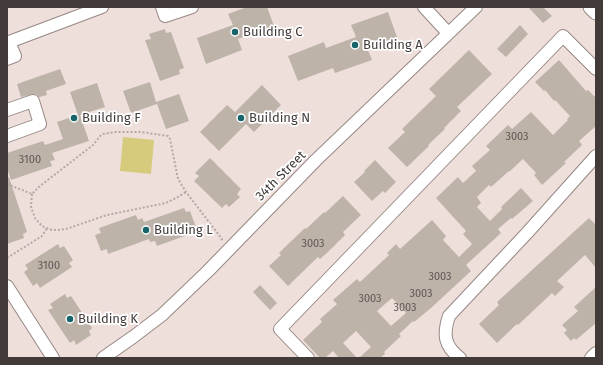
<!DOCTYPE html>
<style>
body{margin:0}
#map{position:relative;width:603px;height:365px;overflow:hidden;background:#efdfdb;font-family:"Fira Sans",sans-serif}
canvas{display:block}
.frame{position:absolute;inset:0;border:8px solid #413a39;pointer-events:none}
</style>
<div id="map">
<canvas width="603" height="365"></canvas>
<div class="frame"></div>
</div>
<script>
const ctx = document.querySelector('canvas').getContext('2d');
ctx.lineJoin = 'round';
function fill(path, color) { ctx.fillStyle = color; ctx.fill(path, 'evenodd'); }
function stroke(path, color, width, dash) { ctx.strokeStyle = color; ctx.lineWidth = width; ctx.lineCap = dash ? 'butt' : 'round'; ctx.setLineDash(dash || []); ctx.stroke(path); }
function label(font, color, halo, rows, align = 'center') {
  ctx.font = font + ' "Fira Sans",sans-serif'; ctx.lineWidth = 3.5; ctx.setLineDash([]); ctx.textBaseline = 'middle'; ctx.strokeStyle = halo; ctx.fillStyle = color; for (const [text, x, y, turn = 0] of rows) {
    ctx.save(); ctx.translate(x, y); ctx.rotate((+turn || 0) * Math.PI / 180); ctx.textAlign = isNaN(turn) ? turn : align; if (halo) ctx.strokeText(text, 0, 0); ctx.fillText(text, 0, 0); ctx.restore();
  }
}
const green = new Path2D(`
 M 123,137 L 154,140 L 151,174 L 120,171 Z`);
const building = new Path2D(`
 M 247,7 L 267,7 L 274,26 L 238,39 L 242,50 L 206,64 L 197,38 L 233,25 L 228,14 Z
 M 528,7 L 543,7 L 552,16 L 543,23 Z
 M 388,12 L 397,37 L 367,48 L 372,60 L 335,73 L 333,68 L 298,81 L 288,56 L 324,42 L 326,48 L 356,37 L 351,25 Z
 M 520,25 L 528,34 L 506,57 L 497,49 Z
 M 165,29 L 166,33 L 171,32 L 184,68 L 179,70 L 180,74 L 160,81 L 145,40 L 151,39 L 149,34 Z
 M 469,50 L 492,74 L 457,107 L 461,111 L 444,128 L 445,129 L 428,145 L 429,146 L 407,167 L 388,148 L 405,132 L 402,129 L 436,96 L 429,89 Z
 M 559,60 L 586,91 L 588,90 L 596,98 L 596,126 L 579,141 L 582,145 L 564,162 L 566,163 L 542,185 L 534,175 L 536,173 L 523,159 L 509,172 L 509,171 L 491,187 L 489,185 L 477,197 L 481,203 L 477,207 L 490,221 L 502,209 L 501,207 L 521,188 L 533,201 L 512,219 L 511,218 L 498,229 L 501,233 L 466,265 L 471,271 L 431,308 L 414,322 L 413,321 L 399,334 L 401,336 L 384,352 L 385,354 L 380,358 L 359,358 L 371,347 L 356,331 L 343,343 L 357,358 L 339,358 L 333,351 L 325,358 L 320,358 L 303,340 L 322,322 L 320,319 L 337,304 L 333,300 L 357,279 L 360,282 L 389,255 L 387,253 L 396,244 L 400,249 L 432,220 L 446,236 L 443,240 L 459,257 L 472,244 L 463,234 L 466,231 L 436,198 L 458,177 L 463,183 L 476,171 L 472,166 L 490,150 L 486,146 L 508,125 L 512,129 L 531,112 L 553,135 L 568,120 L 567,119 L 570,116 L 555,100 L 554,101 L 545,90 L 544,91 L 535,82 ZM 392,298 L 406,313 L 391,326 L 377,311 Z
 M 60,69 L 66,84 L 46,91 L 47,95 L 39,97 L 36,94 L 34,94 L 21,97 L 17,84 Z
 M 150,82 L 156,102 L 179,94 L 189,121 L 166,129 L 157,104 L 131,113 L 123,91 Z
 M 97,83 L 105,107 L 80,115 L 89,141 L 52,153 L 55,160 L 50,161 L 52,166 L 11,180 L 7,168 L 7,153 L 43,141 L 45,145 L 63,139 L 57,122 L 78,115 L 70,92 Z
 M 262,85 L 281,105 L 254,132 L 246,124 L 219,151 L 200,132 L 227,105 L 235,112 Z
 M 210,158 L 241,189 L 237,194 L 240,197 L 229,207 L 226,204 L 222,208 L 194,181 L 199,176 L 195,173 Z
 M 375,160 L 396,182 L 385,193 L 383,191 L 372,201 L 354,182 L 365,172 L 364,171 Z
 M 7,177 L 9,177 L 27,232 L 23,234 L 24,238 L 7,244 Z
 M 343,196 L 361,215 L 343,232 L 345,235 L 328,252 L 320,259 L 318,257 L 288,286 L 269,266 L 281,255 L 279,253 L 284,248 L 305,228 L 306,229 L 324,212 L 325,213 Z
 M 184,208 L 186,212 L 190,211 L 196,227 L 191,228 L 193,233 L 157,246 L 155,241 L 150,242 L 149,239 L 108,254 L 107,249 L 101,251 L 95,235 L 101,233 L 99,228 L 136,215 L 138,220 L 142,218 L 144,222 Z
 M 589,218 L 596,225 L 596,268 L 585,255 L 557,281 L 564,287 L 555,296 L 552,293 L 518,325 L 517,324 L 497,343 L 479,324 L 499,305 L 497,302 Z
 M 58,244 L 60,248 L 64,246 L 73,260 L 69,263 L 72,267 L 40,288 L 37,283 L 33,286 L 24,272 L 28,269 L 25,265 Z
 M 260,285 L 277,303 L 270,310 L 253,292 Z
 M 596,287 L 596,323 L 576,340 L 574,338 L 571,341 L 564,333 L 567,330 L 562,325 L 578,311 L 574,307 Z
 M 65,294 L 67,298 L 71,296 L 92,328 L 89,331 L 91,335 L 76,345 L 74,340 L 70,343 L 48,310 L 53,308 L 50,304 Z`);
const path = new Path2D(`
 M 7,184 L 32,194 L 40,186 L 93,145 L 101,135 L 103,134 L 115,132 L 141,132 L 168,136 L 170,139 L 178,179 L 186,192 L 222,239 L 221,240
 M 32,194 L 31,207 L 35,218 L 41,225 L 44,227 L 52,230 L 57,230 L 66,229 L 107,215 L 166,203 L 178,197 L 186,192
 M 7,258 L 42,236 L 47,228`);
const minor = new Path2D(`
 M 162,7 L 165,16 L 192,7
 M 424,7 L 448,33
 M 7,59 L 15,56 L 9,42 L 102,7
 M 7,110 L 33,101 L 40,124 L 7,136
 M 7,286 L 53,358
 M 103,358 L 133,337 L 162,315 L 208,271 L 316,160 L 476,7
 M 308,358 L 280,329 L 563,36 L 596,69
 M 460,358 C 444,346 443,334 449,316 L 527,233 L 596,156
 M 591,358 L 596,353`);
const major = new Path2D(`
 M 591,7 L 596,12`);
const markers = [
 [235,32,4,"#17656a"],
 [355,45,4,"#17656a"],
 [74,118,4,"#17656a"],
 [241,118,4,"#17656a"],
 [146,230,4,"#17656a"],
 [70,319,4,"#17656a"]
];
const numberNames = [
 ["3003",517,137],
 ["3100",30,160],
 ["3003",313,244],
 ["3100",49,266],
 ["3003",440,277],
 ["3003",421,294],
 ["3003",370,299],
 ["3003",405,308]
];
const poiNames = [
 ["Building C",243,32],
 ["Building A",363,45],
 ["Building F",82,118],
 ["Building N",249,118],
 ["Building L",154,230],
 ["Building K",78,319]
];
const streetNames = [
 ["34th Street",281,176,-45]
];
fill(green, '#d6cb7c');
fill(building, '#bdb3a9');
stroke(minor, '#968884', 14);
stroke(major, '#968884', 17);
stroke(path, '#b5a8a5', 2, [2, 2]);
stroke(minor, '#fff', 12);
stroke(major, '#fff', 15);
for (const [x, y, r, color] of markers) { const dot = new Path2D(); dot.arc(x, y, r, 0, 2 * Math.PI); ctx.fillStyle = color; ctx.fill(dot); stroke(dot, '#fff', 1.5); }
label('11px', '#605855', null, numberNames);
label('13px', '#413a39', '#fff', poiNames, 'left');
label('13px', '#413a39', '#fff', streetNames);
</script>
